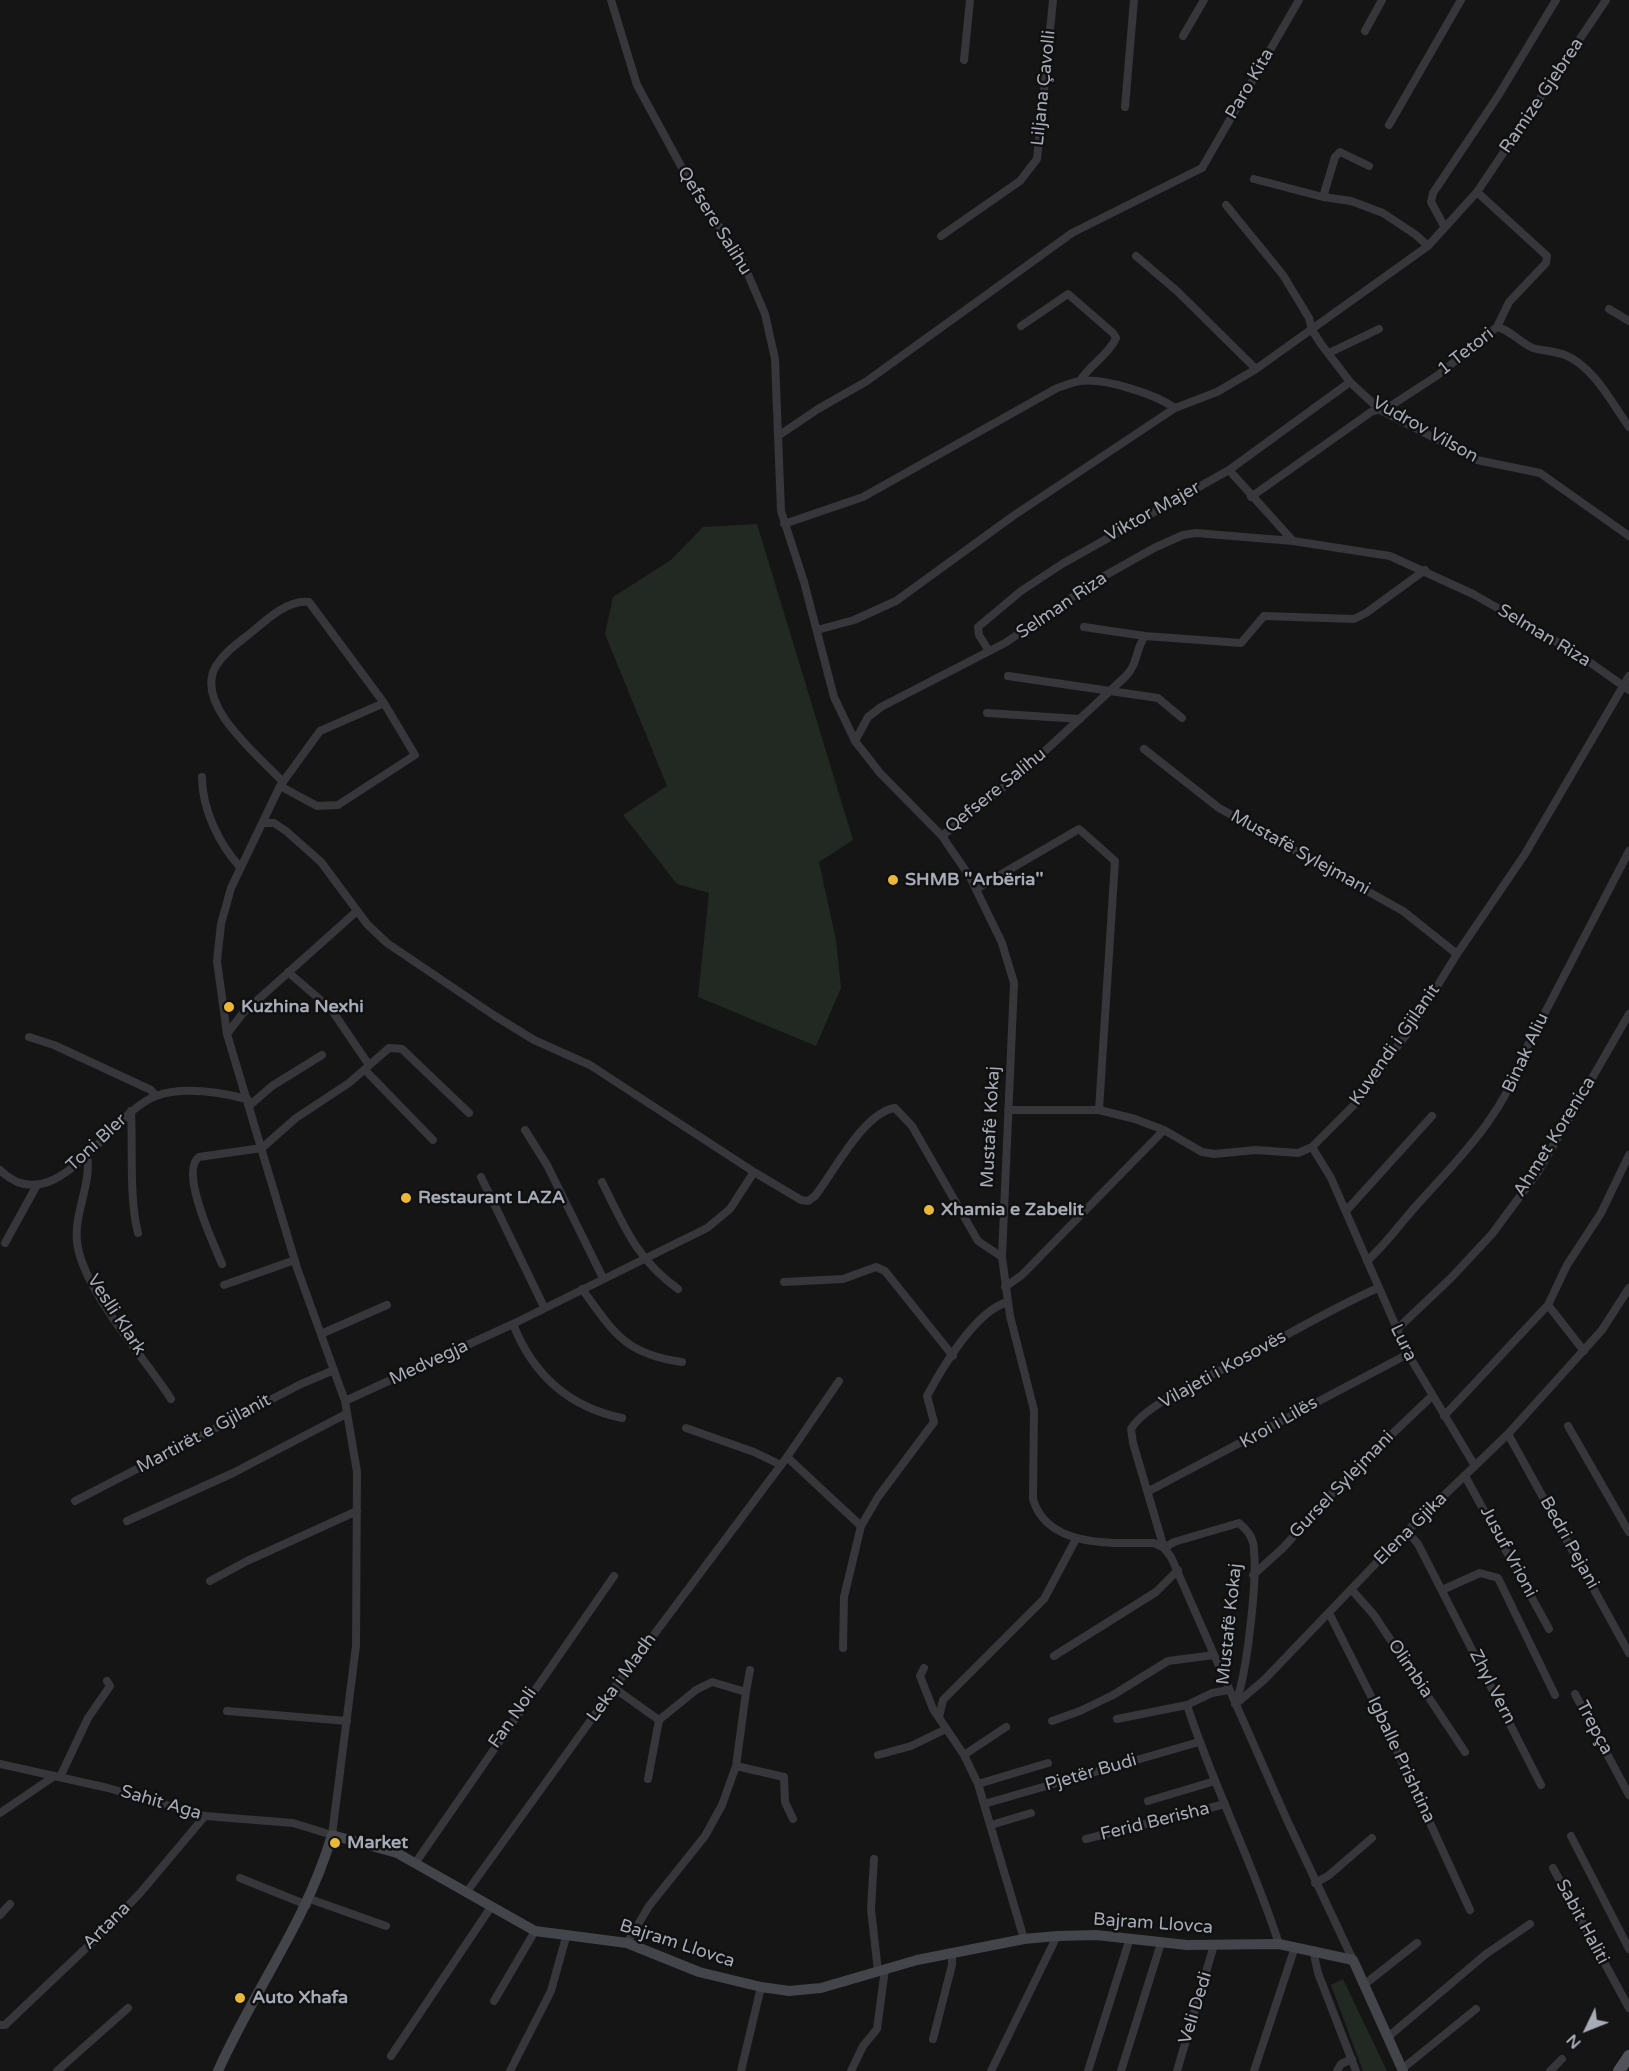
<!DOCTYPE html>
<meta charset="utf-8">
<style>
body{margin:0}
#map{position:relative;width:1629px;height:2071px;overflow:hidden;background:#151516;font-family:"Varela Round",sans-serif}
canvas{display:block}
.north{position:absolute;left:1557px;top:1999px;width:60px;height:60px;-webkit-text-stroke:4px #101011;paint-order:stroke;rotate:227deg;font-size:16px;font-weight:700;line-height:24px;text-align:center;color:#a7abb6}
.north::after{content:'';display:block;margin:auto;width:21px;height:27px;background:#a7abb6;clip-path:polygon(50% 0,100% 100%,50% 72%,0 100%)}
</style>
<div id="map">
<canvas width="1629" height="2071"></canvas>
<div class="north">N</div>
</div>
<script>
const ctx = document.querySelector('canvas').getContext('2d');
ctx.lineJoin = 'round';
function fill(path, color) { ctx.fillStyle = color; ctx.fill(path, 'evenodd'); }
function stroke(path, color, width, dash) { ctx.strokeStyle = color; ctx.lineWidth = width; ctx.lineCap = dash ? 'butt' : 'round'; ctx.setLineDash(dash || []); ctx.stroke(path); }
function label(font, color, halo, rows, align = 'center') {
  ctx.font = font + ' "Varela Round",sans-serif'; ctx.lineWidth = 5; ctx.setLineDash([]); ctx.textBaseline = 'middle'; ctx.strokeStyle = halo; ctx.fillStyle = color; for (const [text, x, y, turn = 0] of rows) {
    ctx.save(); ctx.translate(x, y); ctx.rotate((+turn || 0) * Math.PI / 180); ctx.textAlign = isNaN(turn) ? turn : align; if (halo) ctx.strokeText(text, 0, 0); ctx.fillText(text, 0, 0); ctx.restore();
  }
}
const green = new Path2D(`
 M 757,524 L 853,840 L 819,862 L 836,940 L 841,988 L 816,1046 L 698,997 L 709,893 L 677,884 L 623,815 L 667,786 L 605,634 L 613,597 L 671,560 L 703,527 Z
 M 1343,1979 L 1387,2071 L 1363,2071 L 1331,1985 Z`);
const street = new Path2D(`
 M 611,0 L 637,85 L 694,190 L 741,258 L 765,314 L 775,359 L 781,511 L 804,582 L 834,697 L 855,741 L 880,773 L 942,836 L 970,877 L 1002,943 L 1014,983 L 1002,1257 L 1010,1316 L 1034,1410 L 1033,1499 C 1047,1548 1112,1543 1154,1543 L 1164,1548 L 1171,1557 L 1287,1820 L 1353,1960
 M 1365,31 L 1382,0
 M 1183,36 L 1204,0
 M 964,60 L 970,0
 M 1125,107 L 1134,0
 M 1389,125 L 1461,0
 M 1254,179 L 1323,197 L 1351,201 L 1383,213 L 1416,235 L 1428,246
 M 1477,192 L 1547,256 L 1546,263 L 1509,302 L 1497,327
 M 1323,197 L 1335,157 L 1340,152 L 1369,166
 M 1226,205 L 1283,275 L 1309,318 L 1312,330 L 1321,344 L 1350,382 L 1380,410 L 1477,460 L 1540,473 L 1629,536
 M 1444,226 L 1431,202 L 1433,193 L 1498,96 L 1556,0
 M 941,236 L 1020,181 L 1037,159 L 1053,0
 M 1136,256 L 1177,291 L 1256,369
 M 1609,309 L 1629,321
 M 1021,326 L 1068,294 L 1113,333 L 1116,338 C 1109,355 1089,365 1080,381
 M 1329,353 L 1379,329
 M 778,436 L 818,409 L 867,381 L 1072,233 L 1202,168 L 1299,0
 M 1229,470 L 1293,541
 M 1251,497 L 1371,412 L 1392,405 L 1438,375 L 1497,327 C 1511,330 1520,343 1533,348 C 1543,351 1555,351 1565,355 C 1593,366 1612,403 1629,427
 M 784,524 L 863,497 L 1057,388 C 1064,386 1073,382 1080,381 C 1105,378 1155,394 1175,408
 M 1084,627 L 1145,636
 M 817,630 L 854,620 L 896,601 L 1013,516 L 1175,408 L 1217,392 L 1256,369 L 1428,246 L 1477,192 L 1606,0
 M 989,651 L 979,635 L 978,627 L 1021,591 L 1062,564 L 1229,470 L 1350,382
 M 1008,676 L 1158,698 L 1182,718
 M 987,713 L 1080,719
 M 855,741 L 868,717 L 881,707 L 1005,643 L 1099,579 L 1154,548 L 1183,535 L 1196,533 L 1293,541 L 1390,556 L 1473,594 L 1578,654 L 1629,690
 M 1144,749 L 1219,808 L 1403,911 L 1457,954
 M 202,777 C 202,809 219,844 240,867
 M 280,786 L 317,806 L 338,805 L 415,755 L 384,703 L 309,602 C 289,599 267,619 253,631 C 240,642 225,651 216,666 C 193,704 259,756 283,782
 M 263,823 L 274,823 L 286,831 L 321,862 L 367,924 L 387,943 L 495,1016 L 534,1040 L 590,1065 L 754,1172 L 801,1200 L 808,1201 L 815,1196 C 834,1172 864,1112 895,1108 L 912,1126 L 978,1241 L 1002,1257
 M 942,836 L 1020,774 L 1125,677 C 1139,663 1135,649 1145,636 L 1241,643 L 1264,616 L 1354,619 L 1366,613 L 1425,570
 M 976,889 L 1079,829 L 1115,861 L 1099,1110
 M 288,972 L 331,1009 L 369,1065
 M 227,1034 L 243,1013 L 357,911
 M 29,1037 L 54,1045 L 151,1090 L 156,1096
 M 365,1070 L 433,1140
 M 249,1106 L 272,1086 L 322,1055
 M 1008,1110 L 1099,1110 L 1135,1119 L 1164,1130 L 1202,1152 L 1214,1154 L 1256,1150 L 1298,1153 L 1312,1147 L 1354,1105 L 1414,1024 L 1457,954 L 1525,854 L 1629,676
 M 131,1111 C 133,1150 129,1198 138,1233
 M 525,1130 L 547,1165 L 603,1278
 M 1312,1147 L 1331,1178 L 1408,1354 L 1475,1466
 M 87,1155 C 92,1184 74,1212 77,1241 C 81,1288 145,1358 171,1399
 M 0,1170 C 56,1225 109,1113 156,1096 C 184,1086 219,1092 247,1099
 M 481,1177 L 544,1307
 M 602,1182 C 624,1226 637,1260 678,1289
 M 1346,1211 L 1432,1116
 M 5,1243 L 37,1185
 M 1367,1261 C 1385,1245 1400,1224 1416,1206 C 1462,1155 1503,1116 1526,1049 L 1629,851
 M 222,1264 C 214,1245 179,1171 199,1157 L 262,1148 L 296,1118 L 349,1083 L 389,1048 L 402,1049 L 469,1113
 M 784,1282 L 843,1279 L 876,1267 L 885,1271 L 953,1356
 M 224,1285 L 295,1260
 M 1005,1287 L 1022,1275 L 1164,1130
 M 582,1289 C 614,1333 625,1354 682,1362
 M 1548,1305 L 1584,1351
 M 513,1324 C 533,1375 569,1407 622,1418
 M 1396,1330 L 1451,1278 L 1492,1234 L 1538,1172 L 1629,1014
 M 321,1334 L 387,1305
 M 345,1401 L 513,1324 L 707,1228 L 730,1209 L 754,1172
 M 1444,1416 L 1548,1305 L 1567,1265 L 1601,1213 L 1629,1155
 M 1568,1426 L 1629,1532
 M 686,1428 L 754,1452 L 781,1465
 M 1508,1434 L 1629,1653
 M 787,1457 L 839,1381
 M 1465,1476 L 1549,1629
 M 1149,1491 L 1408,1354
 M 75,1501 L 301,1384 L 334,1370
 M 127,1521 L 233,1473 L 346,1414
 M 861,1526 L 878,1497 L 934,1422 L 927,1396 C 942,1368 976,1310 1008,1302
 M 1407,1531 L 1418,1544 L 1541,1785
 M 1253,1575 L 1283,1548 L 1348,1476 L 1432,1396
 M 210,1581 L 247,1561 L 357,1511
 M 1351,1589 L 1374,1615 L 1465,1752
 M 1442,1590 L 1480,1573 L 1498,1578 L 1555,1695
 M 1329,1613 L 1380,1714 L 1470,1910
 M 1054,1656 L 1156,1592 L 1178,1570
 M 924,1668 L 920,1676 L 933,1709 L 964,1755 L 978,1784 L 1024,1939
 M 614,1688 L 659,1720 L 648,1779
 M 746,1692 L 750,1670
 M 1575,1694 L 1629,1795
 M 1237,1703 L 1264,1680 L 1407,1531 L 1508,1434 L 1602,1330 L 1629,1288
 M 1235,1704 C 1247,1677 1257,1581 1254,1551 C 1254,1538 1248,1531 1239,1523 L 1174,1542 L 1164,1548 L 1133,1443 L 1131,1429 C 1145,1404 1213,1375 1239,1361 C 1286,1336 1330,1309 1378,1288
 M 1187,1705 C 1213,1786 1253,1862 1279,1944
 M 227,1711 L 347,1721
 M 939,1717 L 943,1700 L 1044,1599 L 1076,1539
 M 1117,1719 L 1187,1705 L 1212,1693 L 1229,1690
 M 1052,1721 L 1080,1711 L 1113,1695 L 1168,1661 L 1214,1655
 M 878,1755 L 911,1746 L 946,1729
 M 964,1755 L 1006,1727
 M 0,1764 L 108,1788 L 205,1816 L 293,1823 L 332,1835 L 356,1646 L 357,1472 L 345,1401 L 297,1268 L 227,1034 L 217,961 L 221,924 L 231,888 L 280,786 L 320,731 L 384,703
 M 736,1766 L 784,1777 L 785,1802 L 793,1819
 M 60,1777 L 88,1718 L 110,1686 L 107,1681
 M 978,1784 L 1048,1763
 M 1148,1801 L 1215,1781
 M 984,1804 L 1199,1742
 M 0,1813 L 53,1777
 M 991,1825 L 1031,1813
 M 1571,1836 L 1629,1949
 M 1086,1839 L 1225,1804
 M 874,1859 L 871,1909 L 878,1971
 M 416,1862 L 614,1576
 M 1553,1868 L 1629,2008
 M 240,1878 L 307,1905
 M 1315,1883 L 1328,1876 L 1372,1838
 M 466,1893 L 614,1688 L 787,1457 L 861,1526 L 844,1597 L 843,1648
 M 310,1899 L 386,1926
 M 0,1915 L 10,1904
 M 627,1943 L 649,1906 L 705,1836 L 722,1805 L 736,1766 L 746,1692 L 712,1682 L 696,1690 L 659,1720
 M 1313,1950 L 1318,1973 L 1356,2071
 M 1365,1984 L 1417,1943
 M 494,2001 L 535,1931
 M 0,2025 L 5,2025 L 104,1931 L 141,1892 L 205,1816
 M 1388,2037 L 1486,1954 L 1530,1924
 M 933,2039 L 952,1965 L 952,1954
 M 391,2056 L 491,1907
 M 1402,2069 L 1476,2009
 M 57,2071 L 128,2008
 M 510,2071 L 551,1991 L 566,1937
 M 741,2071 L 761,1987
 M 851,2071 L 863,2046 L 877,2029 L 885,1969
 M 991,2071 L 1057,1936
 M 1088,2071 L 1130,1938
 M 1121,2071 L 1161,1943
 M 1177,2071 L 1214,1945
 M 1254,2071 L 1295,1947
 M 1337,2071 L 1341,2064 L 1352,2059
 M 1550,2071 L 1562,2059`);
const secondary = new Path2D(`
 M 218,2071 C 255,1988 306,1923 332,1835 L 397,1853 L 535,1931 L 627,1943 L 699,1972 L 761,1987 L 789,1991 L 821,1988 L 917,1960 L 1024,1939 L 1057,1936 L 1096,1935 L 1187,1945 L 1279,1944 L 1353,1960 L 1403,2071`);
const primary = new Path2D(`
 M 1619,2071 L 1629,2056`);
const markers = [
 [893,880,6,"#eab839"],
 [229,1007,6,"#eab839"],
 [406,1198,6,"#eab839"],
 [929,1210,6,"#eab839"],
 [335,1843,6,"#eab839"],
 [240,1998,6,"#eab839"]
];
const streetNames = [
 ["Paro Kita",1250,84,-60],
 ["Liljana Çavolli",1044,88,-84],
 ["Ramize Gjebrea",1542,96,-56],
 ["Qefsere Salihu",714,221,58],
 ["1 Tetori",1466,352,-38],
 ["Vudrov Vilson",1425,430,29],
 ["Viktor Majer",1153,512,-29],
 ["Selman Riza",1062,606,-34],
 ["Selman Riza",1544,636,31],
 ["Qefsere Salihu",996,791,-39],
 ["Mustafë Sylejmani",1300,853,29],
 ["Kuvendi i Gjilanit",1395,1045,-55],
 ["Binak Aliu",1526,1053,-65],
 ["Mustafë Kokaj",991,1127,-87],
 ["Ahmet Korenica",1555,1137,-58],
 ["Toni Bler",97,1143,-43],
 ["Veslli Klark",116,1315,57],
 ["Lura",1403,1343,64],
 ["Medvegja",429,1363,-25],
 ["Vilajeti i Kosovës",1223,1370,-29],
 ["Kroi i Lilës",1279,1423,-30],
 ["Martirët e Gjilanit",204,1434,-28],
 ["Gursel Sylejmani",1342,1485,-46],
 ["Elena Gjika",1411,1529,-45],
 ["Bedri Pejani",1569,1543,61],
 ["Jusuf Vrioni",1508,1552,62],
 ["Mustafë Kokaj",1230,1624,-84],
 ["Olimbia",1410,1669,56],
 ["Leka i Madh",622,1678,-54],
 ["Zhyl Vern",1492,1687,63],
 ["Fan Noli",513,1718,-55],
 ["Trepça",1594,1728,62],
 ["Igballe Prishtina",1401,1760,65],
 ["Pjetër Budi",1091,1773,-16],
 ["Sahit Aga",161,1803,16],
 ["Ferid Berisha",1155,1822,-14],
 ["Sabit Haliti",1582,1922,62],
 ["Bajram Llovca",1153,1924,4],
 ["Artana",107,1926,-45],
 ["Bajram Llovca",677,1944,18],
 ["Veli Dedi",1196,2008,-73]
];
const poiNames = [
 ["SHMB ''Arbëria''",905,880],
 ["Kuzhina Nexhi",241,1007],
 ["Restaurant LAZA",418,1198],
 ["Xhamia e Zabelit",941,1210],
 ["Market",347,1843],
 ["Auto Xhafa",252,1998]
];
fill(green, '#212922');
stroke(street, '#36363b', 8);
stroke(secondary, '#44454b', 10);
stroke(primary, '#52535a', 12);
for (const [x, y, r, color] of markers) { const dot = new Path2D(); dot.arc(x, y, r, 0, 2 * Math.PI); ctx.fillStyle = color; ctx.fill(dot); stroke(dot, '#101011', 2); }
label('18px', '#a7abb6', '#101011', streetNames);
label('bold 18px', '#a7abb6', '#101011', poiNames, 'left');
</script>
